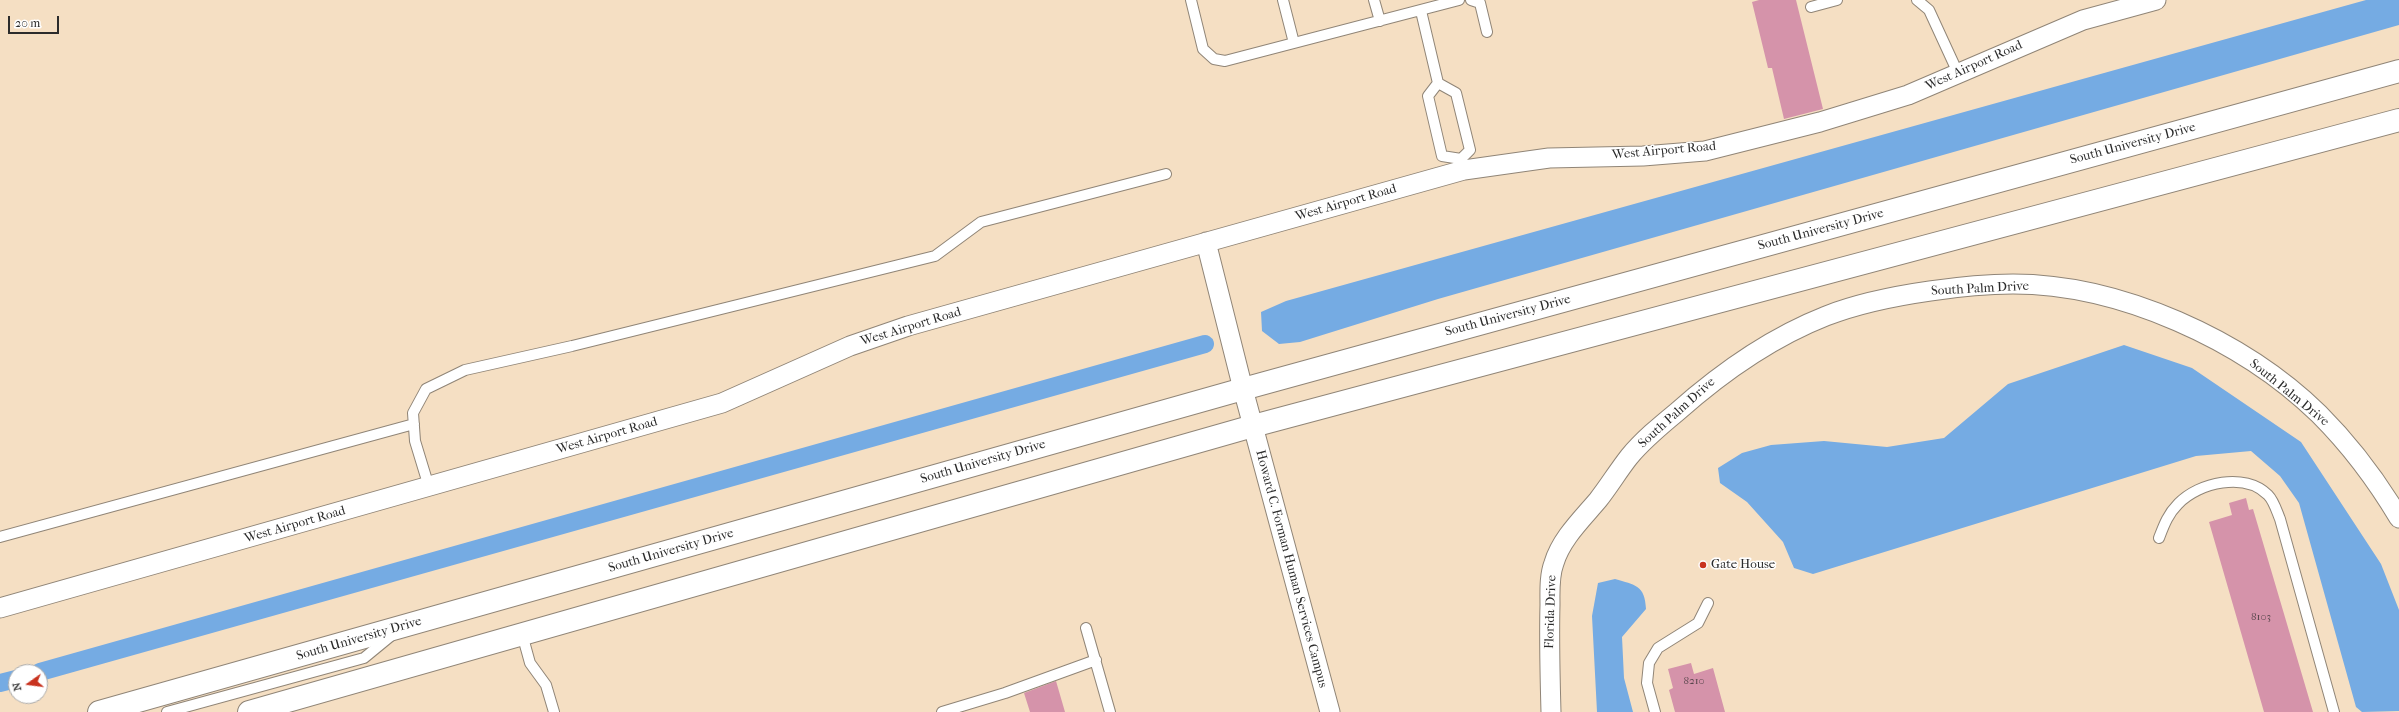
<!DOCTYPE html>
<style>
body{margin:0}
#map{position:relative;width:2399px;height:712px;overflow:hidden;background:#f5dfc3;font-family:"IM FELL French Canon",serif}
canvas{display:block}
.north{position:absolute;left:8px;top:664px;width:40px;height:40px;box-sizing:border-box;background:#fff;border:1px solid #aaa;border-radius:50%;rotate:256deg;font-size:11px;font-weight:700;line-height:16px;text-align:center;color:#2b2b2b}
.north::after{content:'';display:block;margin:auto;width:14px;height:18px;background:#c8321e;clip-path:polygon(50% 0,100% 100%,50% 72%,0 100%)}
.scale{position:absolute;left:8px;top:16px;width:51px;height:18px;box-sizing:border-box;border:2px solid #2b2b2b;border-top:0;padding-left:5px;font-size:12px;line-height:14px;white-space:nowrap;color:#2b2b2b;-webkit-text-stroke:3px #fff;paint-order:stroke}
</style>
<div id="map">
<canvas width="2399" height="712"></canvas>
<div class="north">N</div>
<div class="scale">20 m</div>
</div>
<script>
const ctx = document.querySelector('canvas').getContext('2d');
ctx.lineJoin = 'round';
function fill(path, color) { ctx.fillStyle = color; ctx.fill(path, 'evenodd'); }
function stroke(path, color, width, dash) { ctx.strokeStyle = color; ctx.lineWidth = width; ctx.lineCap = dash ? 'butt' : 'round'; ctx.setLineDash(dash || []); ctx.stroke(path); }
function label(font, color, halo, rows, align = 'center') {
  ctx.font = font + ' "IM FELL French Canon",serif'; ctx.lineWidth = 3; ctx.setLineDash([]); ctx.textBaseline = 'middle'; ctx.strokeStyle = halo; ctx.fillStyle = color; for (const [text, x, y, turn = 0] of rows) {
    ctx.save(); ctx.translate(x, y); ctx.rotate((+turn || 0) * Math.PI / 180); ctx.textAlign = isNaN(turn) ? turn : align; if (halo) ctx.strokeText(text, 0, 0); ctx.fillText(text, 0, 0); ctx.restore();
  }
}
const water = new Path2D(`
 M 2366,0 L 2399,0 L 2399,25 L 1438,299 L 1300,342 L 1279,344 L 1262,331 L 1261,312 L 1286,301 Z
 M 2124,345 L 2192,368 L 2301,442 L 2381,564 L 2399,610 L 2399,711 L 2362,712 L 2356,707 L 2299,503 L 2280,476 L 2251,451 L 2196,456 L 1813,574 L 1794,568 L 1783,542 L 1747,502 L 1720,483 L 1718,468 L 1742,453 L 1771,445 L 1824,441 L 1887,447 L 1944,438 L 2008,384 Z
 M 1615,579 C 1635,585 1645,585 1646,609 L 1622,637 L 1624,678 L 1633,712 L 1597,712 L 1592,616 L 1598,583 Z`);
const canal = new Path2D(`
 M 40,672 L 1205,344
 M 0,683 L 16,679`);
const building = new Path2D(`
 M 1759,0 L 1796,0 L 1823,109 L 1784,119 L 1772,68 L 1768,68 L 1752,2 Z
 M 2246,498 L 2249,510 L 2253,509 L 2313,712 L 2264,712 L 2209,522 L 2232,515 L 2229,503 Z
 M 1691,663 L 1694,674 L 1713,668 L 1725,712 L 1675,712 L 1669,690 L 1673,688 L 1668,669 Z
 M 1056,681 L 1065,712 L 1030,712 L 1024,693 Z`);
const service = new Path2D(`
 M 1191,0 L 1203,49 L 1214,59 L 1225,61 L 1459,0
 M 1283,0 L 1294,43
 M 1374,0 L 1380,21
 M 1471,0 L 1480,3 L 1487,32
 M 1917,0 L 1929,10 L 1958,73
 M 1811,7 L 1837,0
 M 1421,11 L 1438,83 L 1456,93 L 1470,150 L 1461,159
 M 1438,83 L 1428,96 L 1442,156 L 1461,159
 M 429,487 L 415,441 L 413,413 L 426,389 L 465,370 L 572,346 L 935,256 L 981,222 L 1166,174
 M 0,537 L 414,424
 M 2159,538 C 2164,525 2168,514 2178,504 C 2199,482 2245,472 2268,495 C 2274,501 2277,512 2280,519 L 2334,712
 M 1086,628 L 1110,712
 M 522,634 L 530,663 L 546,685 L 554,712
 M 167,712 L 364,658 L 392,635
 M 942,712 L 1005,693 L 1096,660
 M 1655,712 L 1647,683 L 1649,663 L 1658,648 L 1698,623 L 1708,603`);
const minor = new Path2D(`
 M 1206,242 L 1243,389 L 1330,712
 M 0,608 L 722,403 L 850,346 L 908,326 L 1464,170 L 1549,158 L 1643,156 L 1705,151 L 1820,122 L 1908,95 L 2083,20 L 2156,0
 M 1551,712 C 1550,676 1549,641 1550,605 C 1550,592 1549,576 1554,563 C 1561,539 1582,519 1598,500 C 1609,486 1618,471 1629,457 C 1643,440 1660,426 1677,412 C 1722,372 1770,338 1826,316 C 1859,303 1895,296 1930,291 C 1957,287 1986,284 2013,284 C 2120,284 2243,340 2319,414 C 2350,445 2377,481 2399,518`);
const primary = new Path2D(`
 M 99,712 L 1243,389 L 2399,71
 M 249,712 L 1253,426 L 2399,120`);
const markers = [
 [1703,565,4,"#c8321e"]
];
const numberNames = [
 ["8103",2261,617],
 ["8210",1694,681]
];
const streetNames = [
 ["West Airport Road",1974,66,-24],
 ["South University Drive",2133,144,-15],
 ["West Airport Road",1664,151,-5],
 ["West Airport Road",1346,203,-16],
 ["South University Drive",1821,230,-15],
 ["South Palm Drive",1980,289,-3],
 ["South University Drive",1508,316,-15],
 ["West Airport Road",911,327,-17],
 ["South Palm Drive",2289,393,39],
 ["South Palm Drive",1677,413,-42],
 ["West Airport Road",607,436,-16],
 ["South University Drive",983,462,-16],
 ["West Airport Road",295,525,-16],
 ["South University Drive",671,551,-16],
 ["Howard C. Forman Human Services Campus",1291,569,75],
 ["Florida Drive",1551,612,-88],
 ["South University Drive",359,639,-16]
];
const poiNames = [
 ["Gate House",1711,565]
];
fill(water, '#75abe3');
stroke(canal, '#75abe3', 18);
fill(building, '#d593aa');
stroke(service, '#908577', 12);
stroke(minor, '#908577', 21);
stroke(primary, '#908577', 24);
stroke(service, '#fff', 10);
stroke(minor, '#fff', 19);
stroke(primary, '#fff', 22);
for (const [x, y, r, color] of markers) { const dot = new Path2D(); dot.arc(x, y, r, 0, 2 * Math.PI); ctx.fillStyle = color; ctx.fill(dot); stroke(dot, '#fff', 1.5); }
label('11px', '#56454b', null, numberNames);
label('13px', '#2b2b2b', '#fff', streetNames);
label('13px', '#2b2b2b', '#fff', poiNames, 'left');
</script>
